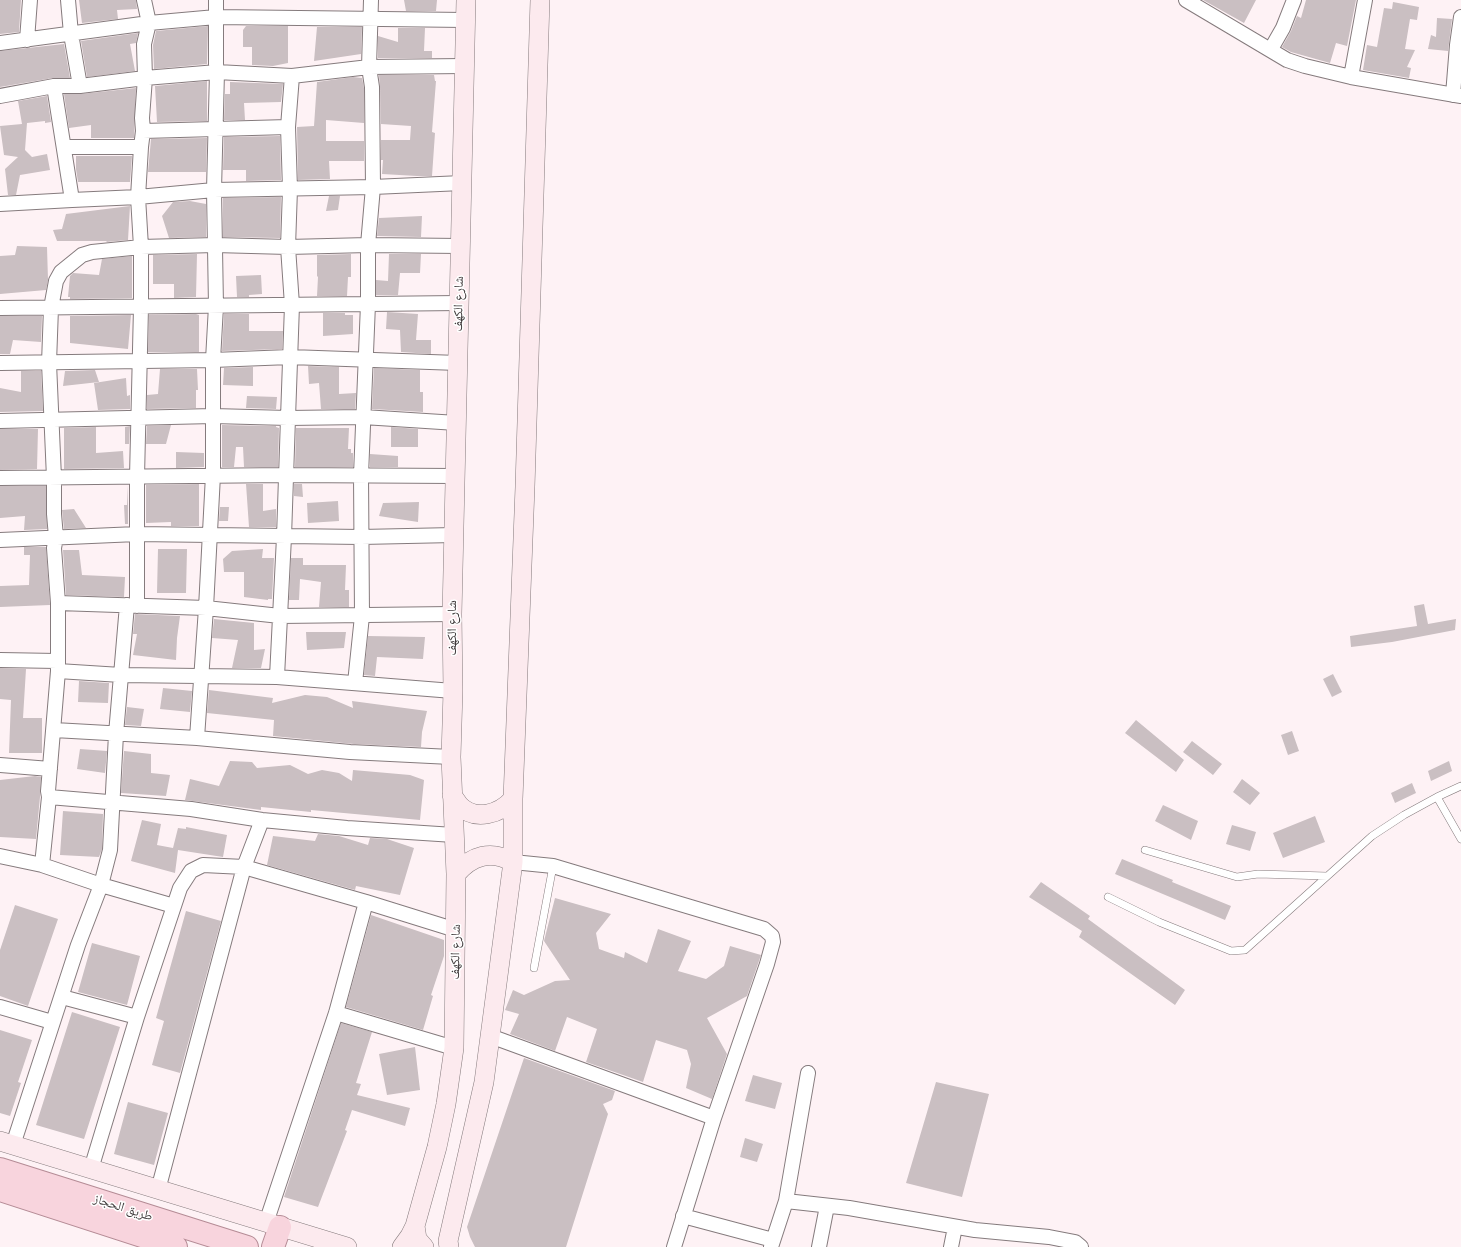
<!DOCTYPE html>
<meta charset="utf-8">
<style>
body{margin:0}
canvas{display:block;background:#fef2f5}
</style>
<canvas width="1461" height="1247"></canvas>
<script>
const ctx = document.querySelector('canvas').getContext('2d');
ctx.lineJoin = 'round';
function fill(path, color) { ctx.fillStyle = color; ctx.fill(path, 'evenodd'); }
function stroke(path, color, width, dash) { ctx.strokeStyle = color; ctx.lineWidth = width; ctx.lineCap = dash ? 'butt' : 'round'; ctx.setLineDash(dash || []); ctx.stroke(path); }
function label(font, color, halo, rows, align = 'center') {
  ctx.font = font + ' "DM Sans","Noto Naskh Arabic",sans-serif'; ctx.lineWidth = 3; ctx.setLineDash([]); ctx.textBaseline = 'middle'; ctx.strokeStyle = halo; ctx.fillStyle = color; for (const [text, x, y, turn = 0] of rows) {
    ctx.save(); ctx.translate(x, y); ctx.rotate((+turn || 0) * Math.PI / 180); ctx.textAlign = isNaN(turn) ? turn : align; if (halo) ctx.strokeText(text, 0, 0); ctx.fillText(text, 0, 0); ctx.restore();
  }
}
const building = new Path2D(`
 M 0,0 L 21,0 L 19,32 L 0,34 Z
 M 79,0 L 136,0 L 137,9 L 117,10 L 118,19 L 82,23 Z
 M 404,0 L 437,0 L 436,11 L 406,11 Z
 M 1203,0 L 1256,0 L 1244,23 Z
 M 1306,0 L 1356,0 L 1347,46 L 1336,43 L 1330,63 L 1291,52 L 1282,47 L 1291,31 L 1297,16 L 1301,18 Z
 M 1393,2 L 1419,7 L 1417,20 L 1410,19 L 1405,49 L 1415,50 L 1407,67 L 1411,68 L 1409,78 L 1363,70 L 1367,45 L 1377,47 L 1384,8 L 1392,9 Z
 M 1437,18 L 1452,19 L 1448,51 L 1428,49 L 1431,35 L 1436,37 Z
 M 208,26 L 207,64 L 154,69 L 153,45 L 156,31 Z
 M 246,26 L 288,26 L 288,63 L 273,66 L 252,65 L 252,47 L 243,47 L 243,30 Z
 M 317,27 L 362,27 L 361,54 L 314,61 Z
 M 398,28 L 425,28 L 424,51 L 432,51 L 432,58 L 378,58 L 378,36 L 398,42 Z
 M 138,33 L 136,43 L 130,44 L 135,71 L 87,77 L 81,41 Z
 M 64,44 L 70,78 L 53,78 L 0,87 L 0,51 Z
 M 379,75 L 434,75 L 435,81 L 436,81 L 432,132 L 435,133 L 432,176 L 417,176 L 382,174 L 383,160 L 381,160 L 381,140 L 410,140 L 411,126 L 381,124 L 380,87 Z
 M 353,77 L 362,78 L 364,88 L 364,123 L 326,120 L 326,141 L 364,141 L 364,161 L 329,161 L 330,179 L 298,180 L 297,127 L 314,126 L 317,82 Z
 M 207,81 L 207,121 L 157,122 L 155,86 Z
 M 230,82 L 283,84 L 281,102 L 244,103 L 245,120 L 224,120 L 225,94 L 230,94 Z
 M 136,88 L 134,138 L 91,138 L 91,125 L 69,128 L 64,94 L 81,94 Z
 M 47,96 L 51,122 L 45,123 L 45,121 L 27,123 L 25,150 L 32,157 L 47,154 L 50,170 L 20,175 L 16,195 L 8,195 L 5,169 L 18,157 L 4,155 L 0,126 L 22,124 L 18,101 Z
 M 280,136 L 281,180 L 246,181 L 246,170 L 223,170 L 224,137 Z
 M 207,138 L 206,172 L 148,172 L 151,139 Z
 M 76,156 L 132,156 L 130,182 L 78,182 L 76,169 Z
 M 329,196 L 340,196 L 338,210 L 326,211 Z
 M 281,197 L 280,238 L 223,237 L 223,198 Z
 M 190,201 L 206,204 L 206,237 L 169,238 L 162,216 L 173,202 Z
 M 130,206 L 128,240 L 106,242 L 107,241 L 57,241 L 53,230 L 62,229 L 66,214 Z
 M 422,216 L 421,237 L 377,236 L 379,218 Z
 M 17,246 L 47,247 L 48,280 L 46,290 L 0,294 L 0,256 L 15,255 Z
 M 197,254 L 196,297 L 174,298 L 174,284 L 153,284 L 153,255 Z
 M 351,254 L 351,277 L 348,277 L 347,296 L 317,296 L 318,277 L 317,276 L 317,255 Z
 M 389,254 L 421,254 L 420,273 L 400,273 L 398,295 L 376,295 L 376,280 L 388,281 Z
 M 132,256 L 132,298 L 70,299 L 70,297 L 68,297 L 70,276 L 73,273 L 99,275 L 102,259 Z
 M 261,275 L 262,294 L 249,295 L 249,297 L 237,297 L 236,276 Z
 M 387,312 L 418,314 L 416,340 L 431,340 L 431,354 L 401,352 L 400,330 L 386,329 Z
 M 323,313 L 345,313 L 345,315 L 353,315 L 353,334 L 323,336 Z
 M 196,314 L 199,315 L 199,352 L 148,352 L 149,315 Z
 M 224,314 L 249,314 L 249,331 L 283,331 L 282,349 L 222,351 Z
 M 131,315 L 128,349 L 70,343 L 70,316 Z
 M 0,316 L 42,316 L 41,342 L 13,340 L 10,354 L 0,354 Z
 M 308,366 L 339,367 L 339,394 L 356,393 L 355,409 L 321,409 L 319,383 L 309,384 Z
 M 253,367 L 253,386 L 223,385 L 224,368 Z
 M 374,368 L 420,370 L 420,392 L 423,392 L 423,412 L 372,409 Z
 M 160,369 L 197,369 L 198,390 L 196,390 L 196,408 L 147,409 L 147,395 L 158,394 Z
 M 95,370 L 99,382 L 63,386 L 65,371 Z
 M 21,371 L 41,371 L 43,411 L 0,412 L 0,388 L 21,392 Z
 M 126,378 L 127,396 L 130,395 L 130,409 L 98,410 L 94,383 Z
 M 247,396 L 277,397 L 276,409 L 246,408 Z
 M 171,425 L 166,444 L 146,444 L 147,426 Z
 M 222,425 L 276,426 L 276,427 L 279,428 L 278,467 L 244,467 L 243,447 L 236,447 L 234,467 L 222,467 Z
 M 130,426 L 129,444 L 125,444 L 125,427 Z
 M 96,427 L 96,453 L 123,451 L 124,468 L 64,469 L 64,428 Z
 M 391,427 L 418,429 L 418,447 L 391,447 Z
 M 296,428 L 349,428 L 348,449 L 351,449 L 351,453 L 353,453 L 353,467 L 295,467 Z
 M 0,429 L 38,429 L 37,469 L 0,470 Z
 M 176,452 L 204,453 L 204,467 L 176,468 Z
 M 370,454 L 398,456 L 398,467 L 370,467 Z
 M 199,484 L 199,526 L 171,526 L 171,522 L 146,523 L 146,485 Z
 M 246,484 L 263,484 L 263,511 L 276,509 L 276,527 L 249,527 Z
 M 294,484 L 302,484 L 303,497 L 294,496 Z
 M 128,485 L 128,524 L 125,524 L 124,505 L 127,505 Z
 M 0,486 L 46,486 L 47,529 L 24,530 L 25,516 L 0,518 Z
 M 338,501 L 339,521 L 308,523 L 307,503 Z
 M 419,502 L 418,522 L 379,516 L 383,503 Z
 M 220,507 L 229,507 L 228,521 L 219,521 Z
 M 74,509 L 86,528 L 64,529 L 62,510 Z
 M 24,547 L 46,547 L 50,605 L 0,607 L 0,586 L 29,585 L 30,555 L 24,555 Z
 M 158,549 L 187,549 L 186,593 L 157,593 Z
 M 263,549 L 262,558 L 274,558 L 272,599 L 268,599 L 268,600 L 244,597 L 244,572 L 224,572 L 223,559 L 232,551 Z
 M 63,550 L 79,550 L 82,575 L 125,577 L 124,597 L 66,595 Z
 M 291,558 L 303,558 L 303,565 L 346,565 L 345,590 L 349,590 L 349,607 L 319,607 L 321,582 L 300,579 L 299,600 L 289,600 Z
 M 1424,604 L 1428,624 L 1456,619 L 1455,630 L 1392,642 L 1351,647 L 1350,636 L 1417,626 L 1414,606 Z
 M 135,614 L 180,616 L 177,638 L 176,660 L 133,655 L 137,634 L 133,634 Z
 M 214,619 L 254,623 L 254,650 L 265,649 L 261,668 L 232,668 L 238,640 L 212,638 Z
 M 306,632 L 346,632 L 344,648 L 307,650 Z
 M 368,636 L 425,637 L 423,659 L 377,657 L 375,676 L 364,675 Z
 M 0,668 L 26,669 L 23,718 L 42,718 L 42,753 L 9,753 L 11,700 L 0,699 Z
 M 1333,674 L 1342,692 L 1332,697 L 1323,679 Z
 M 79,681 L 109,683 L 108,703 L 78,702 Z
 M 163,688 L 192,691 L 190,712 L 160,709 Z
 M 209,690 L 273,698 L 272,703 L 305,695 L 327,697 L 353,708 L 352,701 L 427,711 L 422,732 L 421,747 L 354,744 L 273,736 L 274,720 L 207,713 Z
 M 127,707 L 144,709 L 141,726 L 125,725 Z
 M 1136,720 L 1184,760 L 1176,772 L 1125,733 Z
 M 1292,731 L 1299,751 L 1288,755 L 1281,735 Z
 M 1192,741 L 1222,764 L 1213,775 L 1183,752 Z
 M 80,749 L 107,751 L 105,773 L 77,769 Z
 M 124,751 L 151,754 L 151,773 L 170,775 L 166,796 L 121,793 Z
 M 230,761 L 252,762 L 257,768 L 290,765 L 308,774 L 322,770 L 339,773 L 352,781 L 353,770 L 410,775 L 424,780 L 420,820 L 311,810 L 311,812 L 261,807 L 261,810 L 185,800 L 190,779 L 219,786 Z
 M 1449,761 L 1452,771 L 1431,781 L 1428,771 Z
 M 35,776 L 41,777 L 40,797 L 36,839 L 0,837 L 0,780 Z
 M 1242,779 L 1260,793 L 1250,805 L 1233,792 Z
 M 1412,783 L 1416,793 L 1395,803 L 1391,793 Z
 M 1163,805 L 1198,821 L 1191,840 L 1155,821 Z
 M 63,811 L 103,814 L 102,849 L 99,857 L 60,855 Z
 M 1315,816 L 1325,842 L 1283,858 L 1273,833 Z
 M 142,820 L 161,824 L 157,845 L 173,848 L 178,828 L 186,829 L 186,827 L 227,835 L 223,857 L 178,850 L 175,873 L 131,861 Z
 M 1232,825 L 1256,832 L 1250,851 L 1226,844 Z
 M 318,834 L 339,836 L 368,845 L 370,838 L 387,839 L 414,848 L 400,895 L 356,886 L 355,890 L 267,865 L 273,836 L 315,841 Z
 M 1122,859 L 1173,880 L 1172,882 L 1231,906 L 1225,920 L 1115,874 Z
 M 1041,882 L 1090,916 L 1088,919 L 1185,990 L 1175,1005 L 1079,937 L 1082,931 L 1029,897 Z
 M 555,898 L 611,914 L 596,933 L 599,949 L 624,958 L 625,952 L 647,963 L 658,929 L 691,941 L 678,971 L 706,979 L 724,966 L 730,946 L 761,955 L 747,996 L 707,1018 L 727,1054 L 712,1099 L 686,1088 L 691,1064 L 687,1050 L 656,1040 L 643,1082 L 586,1062 L 597,1029 L 567,1017 L 555,1051 L 510,1034 L 519,1014 L 505,1010 L 513,990 L 524,995 L 555,981 L 570,980 L 544,941 Z
 M 15,905 L 58,919 L 28,1006 L 0,996 L 0,950 Z
 M 186,911 L 221,921 L 180,1073 L 152,1065 L 164,1021 L 156,1018 Z
 M 371,915 L 444,940 L 444,956 L 431,995 L 433,996 L 423,1030 L 346,1007 Z
 M 92,943 L 140,956 L 127,1005 L 78,992 Z
 M 72,1012 L 120,1027 L 84,1139 L 36,1125 Z
 M 341,1023 L 372,1032 L 356,1083 L 361,1084 L 357,1095 L 410,1108 L 405,1126 L 352,1110 L 345,1130 L 347,1131 L 318,1207 L 284,1197 Z
 M 0,1030 L 32,1040 L 18,1082 L 21,1083 L 10,1116 L 0,1113 Z
 M 415,1047 L 420,1090 L 387,1095 L 379,1054 Z
 M 524,1058 L 615,1091 L 612,1100 L 603,1104 L 608,1114 L 566,1247 L 475,1247 L 470,1237 L 467,1227 Z
 M 753,1075 L 782,1083 L 775,1109 L 745,1101 Z
 M 936,1082 L 989,1094 L 962,1197 L 906,1183 Z
 M 128,1102 L 168,1113 L 154,1165 L 114,1154 Z
 M 745,1138 L 763,1144 L 757,1162 L 740,1157 Z`);
const service = new Path2D(`
 M 1437,797 L 1461,786
 M 1145,850 L 1237,877 L 1258,874 L 1327,876
 M 1108,897 L 1159,922 L 1231,951 L 1245,950 L 1372,836 L 1404,815 L 1437,797 L 1461,839
 M 534,968 L 553,866`);
const minor = new Path2D(`
 M 68,0 L 71,34 L 80,86
 M 371,0 L 369,67 L 372,87 L 373,187 L 462,183
 M 1186,0 L 1287,60 L 1305,66 L 1351,77 L 1461,96
 M 27,40 L 30,0
 M 0,43 L 149,23 L 216,17 L 465,20
 M 1271,49 L 1283,28 L 1294,0
 M 292,76 L 288,127 L 290,189 L 288,247 L 292,305 L 288,418 L 363,417 L 457,423
 M 1351,77 L 1365,0
 M 54,86 L 72,200
 M 1453,95 L 1457,45 L 1461,17
 M 0,96 L 54,86 L 80,86 L 145,78 L 217,72 L 292,76 L 369,67 L 464,66
 M 143,131 L 288,127
 M 64,147 L 141,147
 M 0,204 L 72,200 L 138,197 L 214,190 L 373,187 L 368,245 L 288,247 L 215,245 L 141,247 L 92,252 L 82,255 L 61,272 L 56,281 L 51,308 L 49,363 L 54,478 L 54,514 L 56,537 L 54,548 L 58,603 L 58,671 L 48,791 L 49,797 L 191,809 L 262,820 L 347,828 L 454,835
 M 0,308 L 459,303
 M 0,363 L 213,360 L 290,357 L 458,363
 M 0,421 L 213,416 L 288,418 L 284,537 L 277,677
 M 0,478 L 286,475 L 455,476
 M 0,540 L 137,534 L 361,537 L 454,535
 M 58,603 L 206,608 L 280,616 L 452,614
 M 137,606 L 137,477 L 141,307 L 141,247 L 138,197 L 141,147 L 143,131 L 142,118 L 145,78 L 144,44 L 149,23 L 144,0
 M 0,660 L 57,661
 M 58,671 L 121,675 L 277,677 L 453,691
 M 355,683 L 362,616 L 361,475 L 368,304 L 368,245 L 460,246
 M 54,730 L 197,738 L 350,752 L 451,757
 M 197,738 L 206,608 L 213,475 L 213,360 L 216,306 L 214,190 L 217,72 L 216,64 L 216,0
 M 0,765 L 50,769
 M 0,856 L 42,865 L 101,885 L 174,906
 M 513,862 L 553,866 L 764,929 L 772,936 L 773,942 L 767,964 L 714,1118 L 674,1247
 M 42,865 L 49,797
 M 62,997 L 137,1017
 M 0,1007 L 52,1022
 M 336,1013 L 454,1048
 M 490,1036 L 714,1118
 M 13,1145 L 78,945 L 101,885 L 110,850 L 116,734 L 127,605
 M 91,1169 L 137,1017 L 180,888 L 191,871 L 203,865 L 244,867 L 366,902 L 456,930
 M 158,1190 L 244,867 L 262,820
 M 786,1201 L 849,1208 L 975,1230 L 1049,1237 L 1075,1242 L 1081,1247
 M 683,1216 L 773,1240
 M 266,1223 L 336,1013 L 366,902
 M 771,1247 L 786,1201 L 808,1073
 M 819,1247 L 827,1206
 M 951,1247 L 955,1227`);
const secondary = new Path2D(`
 M 452,795 C 454,798 457,802 459,805 C 475,822 500,814 513,799
 M 456,874 C 472,855 491,850 513,862
 M 0,1141 L 347,1247
 M 415,1226 L 417,1239 L 424,1247
 M 402,1247 L 410,1236 L 415,1226 L 437,1147 L 446,1104 L 454,1048 L 456,874 L 451,757 L 453,691 L 452,614 L 466,0
 M 449,1247 L 448,1241 L 484,1082 L 513,862 L 513,799 L 525,487 L 540,0`);
const primary = new Path2D(`
 M 0,1169 L 247,1247
 M 0,1190 L 176,1247
 M 273,1247 L 280,1227`);
const streetNames = [
 ["شارع الكهف",459,304,-89],
 ["شارع الكهف",453,628,-90],
 ["شارع الكهف",456,952,-89],
 ["طريق الحجاز",123,1208,18]
];
fill(building, '#cabfc2');
stroke(service, '#857b7d', 8);
stroke(minor, '#857b7d', 16);
stroke(secondary, '#857b7d', 20);
stroke(primary, '#b58c96', 24);
stroke(service, '#fff', 7);
stroke(minor, '#fff', 14);
stroke(secondary, '#fceaee', 19);
stroke(primary, '#f8d4dd', 22);
label('13px', '#3f3a3b', '#fff', streetNames);
</script>
